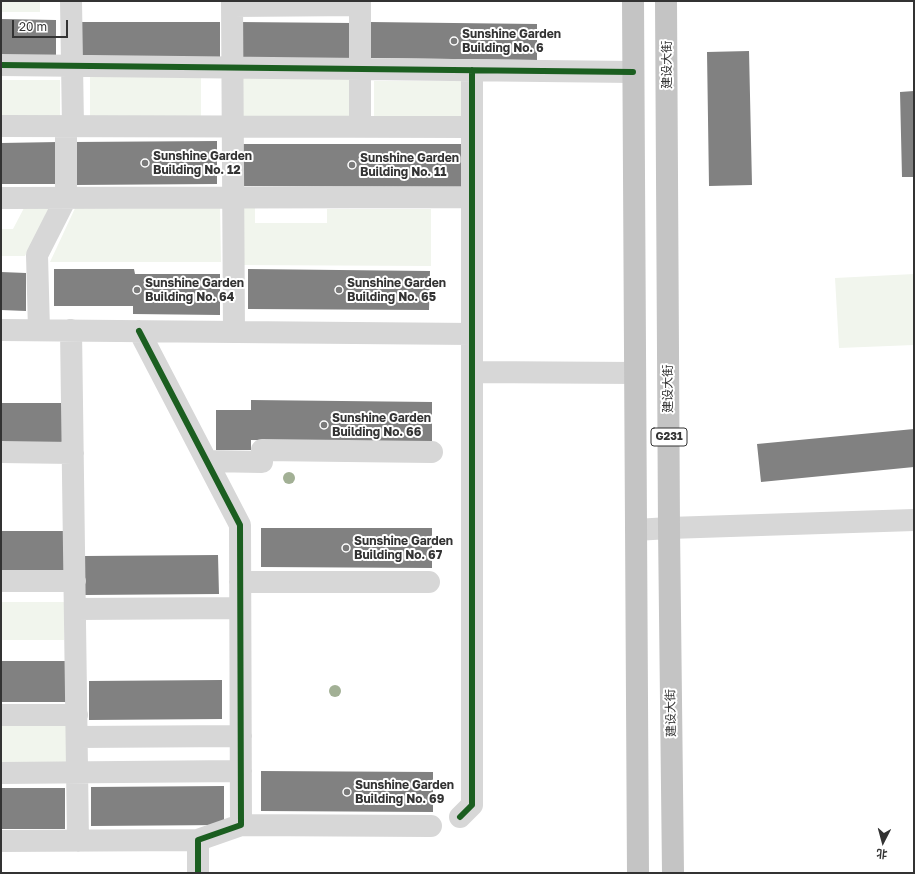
<!DOCTYPE html>
<meta charset="utf-8">
<style>
body{margin:0}
#map{position:relative;width:915px;height:874px;overflow:hidden;background:#fff;font-family:"Golos Text","Noto Sans SC",sans-serif}
canvas{display:block}
.frame{position:absolute;inset:0;border:2px solid #333;pointer-events:none}
.north{position:absolute;left:863px;top:822px;width:40px;height:40px;-webkit-text-stroke:3px #fff;paint-order:stroke;rotate:186deg;font-size:11px;font-weight:700;line-height:16px;text-align:center;color:#333}
.north::after{content:'';display:block;margin:auto;width:14px;height:18px;background:#333;clip-path:polygon(50% 0,100% 100%,50% 72%,0 100%)}
.scale{position:absolute;left:12px;top:20px;width:56px;height:18px;box-sizing:border-box;border:2px solid #333;border-top:0;padding-left:5px;font-size:12px;line-height:14px;white-space:nowrap;color:#333;-webkit-text-stroke:3px #fff;paint-order:stroke}
</style>
<div id="map">
<canvas width="915" height="874"></canvas>
<div class="frame"></div>
<div class="north">北</div>
<div class="scale">20 m</div>
</div>
<script>
const ctx = document.querySelector('canvas').getContext('2d');
ctx.lineJoin = 'round';
function fill(path, color) { ctx.fillStyle = color; ctx.fill(path, 'evenodd'); }
function stroke(path, color, width, dash) { ctx.strokeStyle = color; ctx.lineWidth = width; ctx.lineCap = dash ? 'butt' : 'round'; ctx.setLineDash(dash || []); ctx.stroke(path); }
function label(font, color, halo, rows, align = 'center') {
  ctx.font = font + ' "Golos Text","Noto Sans SC",sans-serif'; ctx.lineWidth = 4; ctx.setLineDash([]); ctx.textBaseline = 'middle'; ctx.strokeStyle = halo; ctx.fillStyle = color; for (const [text, x, y, turn = 0] of rows) {
    ctx.save(); ctx.translate(x, y); ctx.rotate((+turn || 0) * Math.PI / 180); ctx.textAlign = isNaN(turn) ? turn : align; if (halo) ctx.strokeText(text, 0, 0); ctx.fillText(text, 0, 0); ctx.restore();
  }
}
const green = new Path2D(`
 M 1,1 L 40,1 L 40,12 L 1,12 Z
 M 90,74 L 201,76 L 201,118 L 90,116 Z
 M 243,77 L 356,78 L 356,120 L 242,119 Z
 M 1,80 L 60,80 L 60,119 L 1,118 Z
 M 374,81 L 464,81 L 464,122 L 374,121 Z
 M 77,204 L 220,204 L 221,262 L 50,262 Z
 M 239,207 L 255,207 L 255,223 L 327,223 L 327,209 L 431,209 L 431,266 L 239,265 Z
 M 24,208 L 49,208 L 25,256 L 1,256 L 1,229 L 13,229 Z
 M 914,274 L 914,345 L 839,348 L 835,278 Z
 M 1,602 L 64,602 L 64,640 L 1,640 Z
 M 1,726 L 67,726 L 68,764 L 1,764 Z`);
const building = new Path2D(`
 M 1,19 L 56,20 L 56,57 L 1,57 Z
 M 79,22 L 220,22 L 220,59 L 79,59 Z
 M 238,22 L 352,23 L 351,60 L 238,59 Z
 M 370,22 L 537,24 L 537,60 L 370,58 Z
 M 749,51 L 752,185 L 709,186 L 707,52 Z
 M 914,91 L 914,177 L 902,177 L 900,92 Z
 M 217,141 L 217,184 L 74,185 L 74,142 Z
 M 58,142 L 58,184 L 1,184 L 1,143 Z
 M 242,144 L 463,144 L 463,187 L 242,186 Z
 M 54,269 L 134,269 L 135,274 L 220,274 L 220,315 L 133,314 L 133,306 L 54,306 Z
 M 248,269 L 430,271 L 429,310 L 248,309 Z
 M 1,272 L 26,273 L 26,311 L 1,310 Z
 M 251,400 L 432,402 L 432,442 L 251,440 L 251,450 L 216,450 L 216,410 L 251,410 Z
 M 1,403 L 63,403 L 63,444 L 1,444 Z
 M 914,429 L 914,467 L 761,482 L 757,444 Z
 M 261,528 L 432,528 L 432,568 L 261,567 Z
 M 1,531 L 65,531 L 65,571 L 1,571 Z
 M 218,555 L 219,594 L 85,595 L 85,556 Z
 M 1,661 L 67,661 L 67,702 L 1,702 Z
 M 222,680 L 222,719 L 89,720 L 89,681 Z
 M 261,771 L 433,772 L 433,812 L 261,811 Z
 M 224,786 L 224,825 L 91,826 L 91,787 Z
 M 1,788 L 65,788 L 65,829 L 1,829 Z`);
const minor = new Path2D(`
 M 71,1 L 73,126
 M 232,1 L 234,332
 M 360,1 L 360,126
 M 232,6 L 360,5
 M 1,65 L 633,72
 M 1,126 L 472,127
 M 1,198 L 472,197
 M 1,330 L 472,334
 M 39,330 L 37,255 L 66,198 L 66,126
 M 71,330 L 78,841
 M 139,331 L 240,525 L 241,825 L 198,840 L 198,873
 M 472,372 L 635,373
 M 1,452 L 73,453
 M 207,461 L 262,462 L 262,450 L 432,452
 M 636,530 L 669,528 L 914,520
 M 1,581 L 75,581
 M 240,582 L 429,582
 M 75,609 L 240,608
 M 1,715 L 77,715
 M 77,737 L 241,736
 M 1,773 L 241,771
 M 460,817 L 472,805 L 472,70
 M 241,825 L 431,826
 M 1,841 L 198,840`);
const highway = new Path2D(`
 M 633,1 L 638,873
 M 666,1 L 669,528 L 673,873`);
const cycleway = new Path2D(`
 M 1,65 L 633,72
 M 139,331 L 240,525 L 241,825 L 198,840 L 198,873
 M 460,817 L 472,805 L 472,70`);
const trees = [
 [289,478],
 [335,691]
];
const markers = [
 [454,41,4,"#7a7a7a"],
 [145,163,4,"#7a7a7a"],
 [352,165,4,"#7a7a7a"],
 [137,290,4,"#7a7a7a"],
 [339,290,4,"#7a7a7a"],
 [324,425,4,"#7a7a7a"],
 [346,548,4,"#7a7a7a"],
 [347,792,4,"#7a7a7a"]
];
const shields = [
 [669,437,36]
];
const shieldNames = [
 ["G231",669,437]
];
const poiNames = [
 ["Sunshine Garden",462,34],
 ["Building No. 6",462,48],
 ["Sunshine Garden",153,156],
 ["Building No. 12",153,170],
 ["Sunshine Garden",360,158],
 ["Building No. 11",360,172],
 ["Sunshine Garden",145,283],
 ["Building No. 64",145,297],
 ["Sunshine Garden",347,283],
 ["Building No. 65",347,297],
 ["Sunshine Garden",332,418],
 ["Building No. 66",332,432],
 ["Sunshine Garden",354,541],
 ["Building No. 67",354,555],
 ["Sunshine Garden",355,785],
 ["Building No. 69",355,799]
];
const streetNames = [
 ["建设大街",667,65,-90],
 ["建设大街",668,389,-90],
 ["建设大街",671,713,-91]
];
fill(green, '#f1f5ed');
fill(building, '#818181');
stroke(minor, '#d7d7d7', 22);
stroke(highway, '#c4c4c4', 22);
stroke(cycleway, '#1b5e20', 6);
ctx.fillStyle = '#a2b095';
for (const [x, y] of trees) { ctx.beginPath(); ctx.arc(x, y, 6, 0, 2 * Math.PI); ctx.fill(); }
for (const [x, y, r, color] of markers) { const dot = new Path2D(); dot.arc(x, y, r, 0, 2 * Math.PI); ctx.fillStyle = color; ctx.fill(dot); stroke(dot, '#fff', 1.5); }
for (const [x, y, w] of shields) { const box = new Path2D(); box.roundRect(x - w / 2, y - 9, w, 18, 3); ctx.fillStyle = '#fff'; ctx.fill(box); stroke(box, '#333', 1); }
label('bold 11px', '#333', null, shieldNames);
label('bold 12px', '#333', '#fff', poiNames, 'left');
label('12px', '#333', '#fff', streetNames);
</script>
